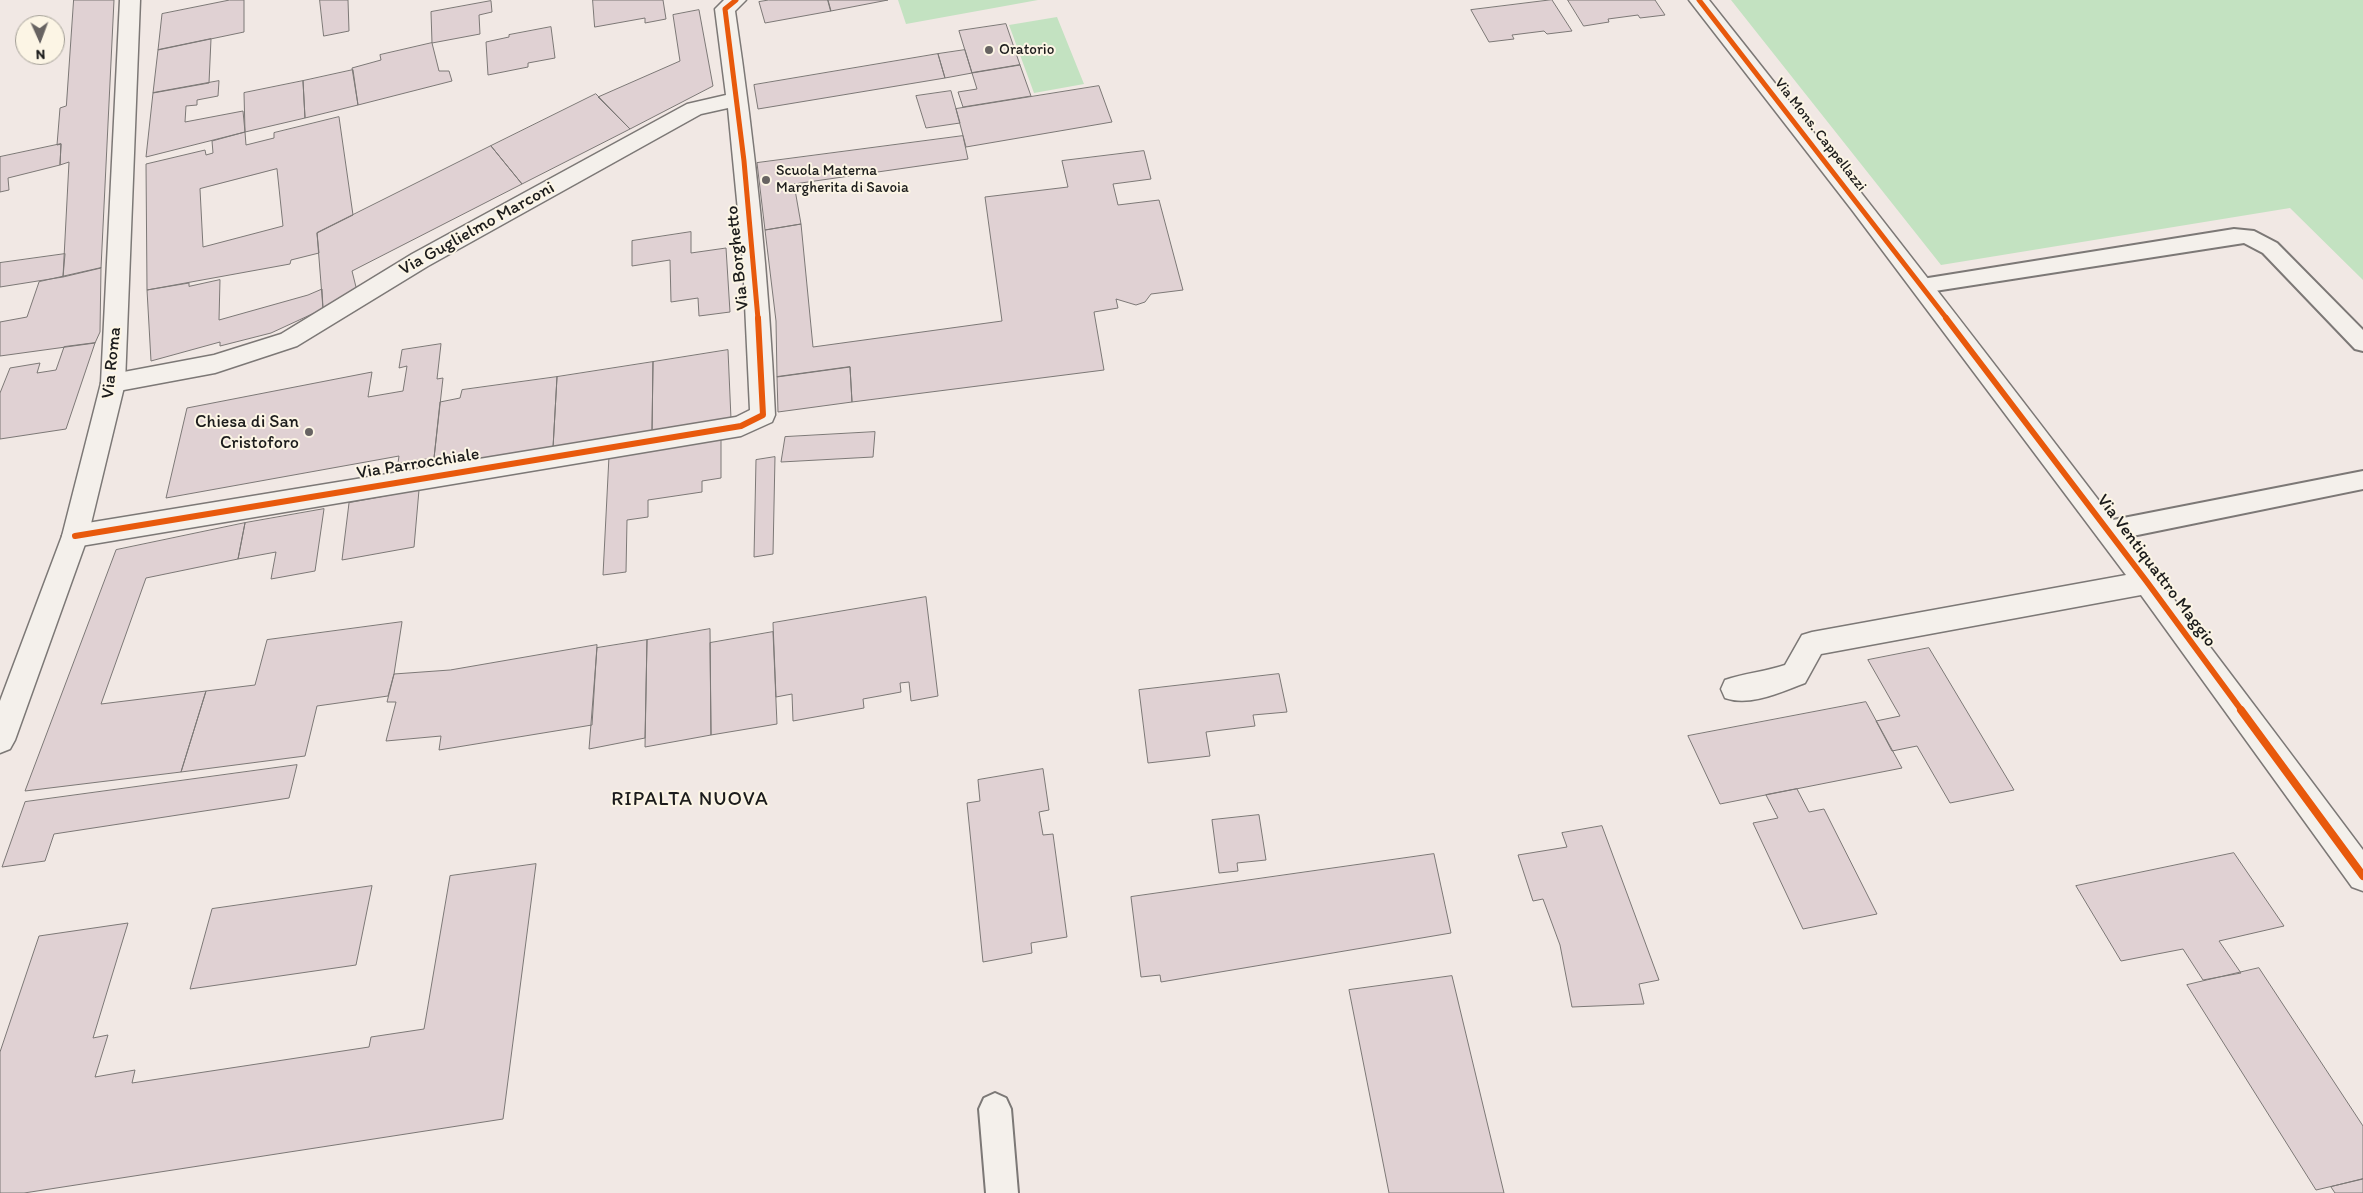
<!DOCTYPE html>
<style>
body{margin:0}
#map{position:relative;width:2363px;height:1193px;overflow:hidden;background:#f1e8e4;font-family:Itim,sans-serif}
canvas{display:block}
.north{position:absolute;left:15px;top:15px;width:50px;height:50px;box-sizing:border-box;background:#fcf5e5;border:1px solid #a29e95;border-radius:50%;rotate:178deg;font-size:14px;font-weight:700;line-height:20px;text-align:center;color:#1c1c1c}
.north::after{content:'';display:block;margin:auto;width:18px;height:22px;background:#676362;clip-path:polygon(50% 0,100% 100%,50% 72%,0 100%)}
</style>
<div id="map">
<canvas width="2363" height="1193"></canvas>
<div class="north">N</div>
</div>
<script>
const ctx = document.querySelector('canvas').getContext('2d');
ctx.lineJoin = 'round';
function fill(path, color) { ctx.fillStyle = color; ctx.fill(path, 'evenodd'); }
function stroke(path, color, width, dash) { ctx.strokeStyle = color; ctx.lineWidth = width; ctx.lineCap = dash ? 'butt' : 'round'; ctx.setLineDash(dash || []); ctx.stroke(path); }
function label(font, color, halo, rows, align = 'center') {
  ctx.font = font + ' Itim,sans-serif'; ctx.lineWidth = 4; ctx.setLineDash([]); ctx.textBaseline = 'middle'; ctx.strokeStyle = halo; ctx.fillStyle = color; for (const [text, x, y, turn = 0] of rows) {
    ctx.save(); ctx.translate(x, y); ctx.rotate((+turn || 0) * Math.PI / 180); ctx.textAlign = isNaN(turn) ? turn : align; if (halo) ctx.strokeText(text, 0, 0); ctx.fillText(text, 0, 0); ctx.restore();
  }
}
const green = new Path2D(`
 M 898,0 L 1038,0 L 906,24 Z
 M 1731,0 L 2363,0 L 2363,280 L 2290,208 L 1941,265 Z
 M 1057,17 L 1084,84 L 1034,93 L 1009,25 Z`);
const building = new Path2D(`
 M 74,0 L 114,0 L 101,268 L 63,277 L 69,162 L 60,165 L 61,144 L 57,145 L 60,108 L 66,106 Z
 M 230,0 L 244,0 L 244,32 L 158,50 L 162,14 Z
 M 320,0 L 348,0 L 349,31 L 324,36 Z
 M 593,0 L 663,0 L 666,19 L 645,23 L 645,18 L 595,27 Z
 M 769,0 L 828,0 L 831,11 L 765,23 L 759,2 Z
 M 828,0 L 888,0 L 831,11 Z
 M 1552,0 L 1572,31 L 1547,34 L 1544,31 L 1512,35 L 1514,39 L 1489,42 L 1471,10 Z
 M 1568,0 L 1655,0 L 1665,15 L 1640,18 L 1638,15 L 1608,19 L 1609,22 L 1584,26 Z
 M 491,1 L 492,12 L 479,15 L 480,34 L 432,43 L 431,12 Z
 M 699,10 L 713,86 L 630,129 L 598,97 L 680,61 L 673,15 Z
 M 1006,24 L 1020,65 L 972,73 L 959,31 Z
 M 551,27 L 555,58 L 528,63 L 528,67 L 488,75 L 486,42 L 509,37 L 509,35 Z
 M 211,39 L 209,83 L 153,93 L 158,50 Z
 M 432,43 L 439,71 L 449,71 L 452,81 L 358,105 L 352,68 L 381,60 L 380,55 Z
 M 965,50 L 972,73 L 945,78 L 938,54 Z
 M 938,54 L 945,78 L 758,109 L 754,85 Z
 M 1020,65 L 1031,96 L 963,107 L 958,92 L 977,89 L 972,73 Z
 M 353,70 L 358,105 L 305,118 L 303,81 Z
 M 219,81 L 218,96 L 197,100 L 197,105 L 186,106 L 185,122 L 243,111 L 245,132 L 146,157 L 153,93 Z
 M 303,81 L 305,118 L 245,132 L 244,93 Z
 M 1099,86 L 1112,122 L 966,147 L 956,109 Z
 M 951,91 L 960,123 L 926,128 L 916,96 Z
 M 596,94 L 630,129 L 522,184 L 491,146 Z
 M 339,117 L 353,215 L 317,233 L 319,253 L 291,260 L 290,264 L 147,290 L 146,164 L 205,150 L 206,155 L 213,153 L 212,141 L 245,132 L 246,145 L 274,138 L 274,133 ZM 277,169 L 283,226 L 203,247 L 200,189 Z
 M 963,136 L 968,159 L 794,184 L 801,224 L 765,230 L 757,163 Z
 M 61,144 L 60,165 L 8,178 L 9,190 L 0,192 L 0,157 Z
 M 491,146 L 522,184 L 352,271 L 357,291 L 323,309 L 317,233 Z
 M 1144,151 L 1151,179 L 1113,184 L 1118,205 L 1159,200 L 1183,290 L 1151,294 L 1145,302 L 1136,305 L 1116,299 L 1118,308 L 1094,312 L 1104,370 L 852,402 L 850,367 L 777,377 L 776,321 L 765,230 L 801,224 L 813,347 L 1002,321 L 985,197 L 1068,187 L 1062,161 Z
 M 691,232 L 691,253 L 726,248 L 730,312 L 699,316 L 698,298 L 671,302 L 670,260 L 632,266 L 632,241 Z
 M 65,254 L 63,277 L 0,287 L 0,263 Z
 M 101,268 L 100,332 L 95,343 L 0,356 L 0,322 L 27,317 L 39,282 Z
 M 220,280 L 219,320 L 308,295 L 322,289 L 323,309 L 271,333 L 220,346 L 220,342 L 151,361 L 147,290 L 189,283 L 189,286 Z
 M 95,343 L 66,429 L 0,439 L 0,393 L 10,368 L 40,363 L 37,373 L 56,370 L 64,347 Z
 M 441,344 L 437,379 L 443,378 L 434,458 L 398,463 L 399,456 L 166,498 L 187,408 L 372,372 L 368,397 L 403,391 L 407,366 L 399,368 L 402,350 Z
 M 728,350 L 731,419 L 652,432 L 653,362 Z
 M 653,362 L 652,432 L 553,448 L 557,377 Z
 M 850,367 L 852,402 L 778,412 L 777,377 Z
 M 557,377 L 553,448 L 456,464 L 456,454 L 434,458 L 440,402 L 460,398 L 462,390 Z
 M 875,432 L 873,457 L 781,462 L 785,437 Z
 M 721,439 L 721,478 L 702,481 L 702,492 L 648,500 L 648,517 L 627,520 L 626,572 L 603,575 L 609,456 Z
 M 775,457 L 773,554 L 754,557 L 756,460 Z
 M 419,490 L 414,547 L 342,560 L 349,503 Z
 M 324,509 L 315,571 L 271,579 L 276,552 L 238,559 L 245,523 Z
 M 245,523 L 238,559 L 146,578 L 101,704 L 206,691 L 181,772 L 25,791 L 116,550 Z
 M 926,597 L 938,696 L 911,701 L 909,682 L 900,683 L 901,692 L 863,699 L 864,708 L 793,721 L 792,694 L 776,697 L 773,623 Z
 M 402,622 L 394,674 L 388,696 L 317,706 L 305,756 L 181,772 L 206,691 L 255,685 L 267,640 Z
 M 710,629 L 711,735 L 645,747 L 647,640 Z
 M 773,632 L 777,724 L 711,735 L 710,643 Z
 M 647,640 L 645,738 L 589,749 L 597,648 Z
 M 597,645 L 592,725 L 439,750 L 441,736 L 386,741 L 396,702 L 387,702 L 394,674 L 450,670 Z
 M 1929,648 L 2014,790 L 1950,803 L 1917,746 L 1892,751 L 1876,721 L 1900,716 L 1868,660 Z
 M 1279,674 L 1287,712 L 1253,715 L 1255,726 L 1206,732 L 1210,756 L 1148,763 L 1139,690 Z
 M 1866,702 L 1902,768 L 1720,804 L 1688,736 Z
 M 297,765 L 289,798 L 54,834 L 45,861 L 2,867 L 25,802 Z
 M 1043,769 L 1049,810 L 1039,812 L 1043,835 L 1053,834 L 1067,937 L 1031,943 L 1032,953 L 983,962 L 967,803 L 980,801 L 978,780 Z
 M 1797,789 L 1809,812 L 1824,809 L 1877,914 L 1803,929 L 1753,823 L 1778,818 L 1766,795 Z
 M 1259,815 L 1266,860 L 1237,863 L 1238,871 L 1219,873 L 1212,820 Z
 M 1602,826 L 1659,980 L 1639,984 L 1644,1004 L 1572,1007 L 1560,945 L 1543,899 L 1533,901 L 1518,855 L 1567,847 L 1562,833 Z
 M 2234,853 L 2284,926 L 2219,941 L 2241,973 L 2203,980 L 2183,949 L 2121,961 L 2076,886 Z
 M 1434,854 L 1451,933 L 1161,982 L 1160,975 L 1141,977 L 1131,897 Z
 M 536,864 L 503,1119 L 24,1193 L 0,1193 L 0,1052 L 39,936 L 128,923 L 93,1038 L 108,1035 L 95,1077 L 135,1070 L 132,1083 L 369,1047 L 371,1037 L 424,1029 L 450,876 Z
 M 372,886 L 356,965 L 190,989 L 212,909 Z
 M 2259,968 L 2363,1126 L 2363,1179 L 2316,1190 L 2187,985 Z
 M 1452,976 L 1504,1193 L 1389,1193 L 1349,990 Z
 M 2363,1179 L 2363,1193 L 2335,1193 L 2331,1187 Z`);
const lane = new Path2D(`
 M 2234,229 L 2254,231 L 2277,243 L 2363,330 L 2363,351 L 2355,349 L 2263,253 L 2244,243 L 1922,293 L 1915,291 L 1911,286 L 1915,281 L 1922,279 Z
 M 2363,471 L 2363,489 L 2108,541 L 2099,538 L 2096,531 L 2099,524 L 2108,521 Z
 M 995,1093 L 1006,1098 L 1011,1109 L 1018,1193 L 986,1193 L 979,1109 L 984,1098 Z`);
const street = new Path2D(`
 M 724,0 L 746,0 L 735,11 C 755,145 769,279 775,415 L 772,422 L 741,436 L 75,547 L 66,544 L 62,536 L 66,528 L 75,525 L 736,417 L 750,410 L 743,262 L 728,108 L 701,114 L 428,266 L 297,346 L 215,373 L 113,392 L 104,389 L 101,383 L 104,377 L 113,374 L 214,355 L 281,334 L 412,254 L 687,104 L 726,95 L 715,9 Z
 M 1689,0 L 1709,0 C 1932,280 2149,564 2363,850 L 2363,891 L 2352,887 L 2141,595 L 1821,654 L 1805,683 C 1781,692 1750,707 1725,698 L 1721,689 L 1725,680 C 1744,673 1765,672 1785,665 L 1802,635 L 1812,632 L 2126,575 L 1852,210 Z`);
const secondary = new Path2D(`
 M 120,0 L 140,0 L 125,383 L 88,536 L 15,740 L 10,749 L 0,753 L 0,701 L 62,536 L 101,383 Z`);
const cyclewayFar2 = new Path2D(`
 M 736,0 L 725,9 L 744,161 L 758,319
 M 1699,0 L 1947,319`);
const cyclewayFar1 = new Path2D(`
 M 1946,318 L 2147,582 L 2242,711
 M 75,536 L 741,426 L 763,415 L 758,318`);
const cycleway = new Path2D(`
 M 2241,710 L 2363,876`);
const markers = [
 [989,50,5,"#676362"],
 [766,180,5,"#676362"],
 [309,432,5,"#676362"]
];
const farPoinames = [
 ["Oratorio",999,50],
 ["Scuola Materna",776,171],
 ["Margherita di Savoia",776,188]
];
const farStreetnames = [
 ["Via Mons. Cappellazzi",1820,135,52]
];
const streetNames = [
 ["Via Guglielmo Marconi",477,229,-29],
 ["Via Borghetto",738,258,-96],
 ["Via Roma",112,363,-84],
 ["Via Parrocchiale",418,464,-9],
 ["Via Ventiquattro Maggio",2156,571,53]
];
const poiNames = [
 ["Chiesa di San",299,422],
 ["Cristoforo",299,443]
];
const quarterNames = [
 ["RIPALTA NUOVA",690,800]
];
fill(green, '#c3e2c1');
fill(building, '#e0d1d3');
stroke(building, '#7c7876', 1);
stroke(lane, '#7c7876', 4);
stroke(street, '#7c7876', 3);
stroke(secondary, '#7c7876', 3);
fill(lane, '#f4f0eb');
fill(street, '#f4f0eb');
fill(secondary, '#f4f0eb');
stroke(cyclewayFar2, '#e8590c', 5);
stroke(cyclewayFar1, '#e8590c', 6);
stroke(cycleway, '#e8590c', 8);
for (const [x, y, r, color] of markers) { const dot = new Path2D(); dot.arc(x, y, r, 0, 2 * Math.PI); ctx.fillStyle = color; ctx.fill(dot); stroke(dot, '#fcf5e5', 2); }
label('15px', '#1c1c1c', '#fcf5e5', farPoinames, 'left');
label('15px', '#1c1c1c', '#fcf5e5', farStreetnames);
label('18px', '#1c1c1c', '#fcf5e5', streetNames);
label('18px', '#1c1c1c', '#fcf5e5', poiNames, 'right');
ctx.letterSpacing = '1px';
label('20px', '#1c1c1c', '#fcf5e5', quarterNames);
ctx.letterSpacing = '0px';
</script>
